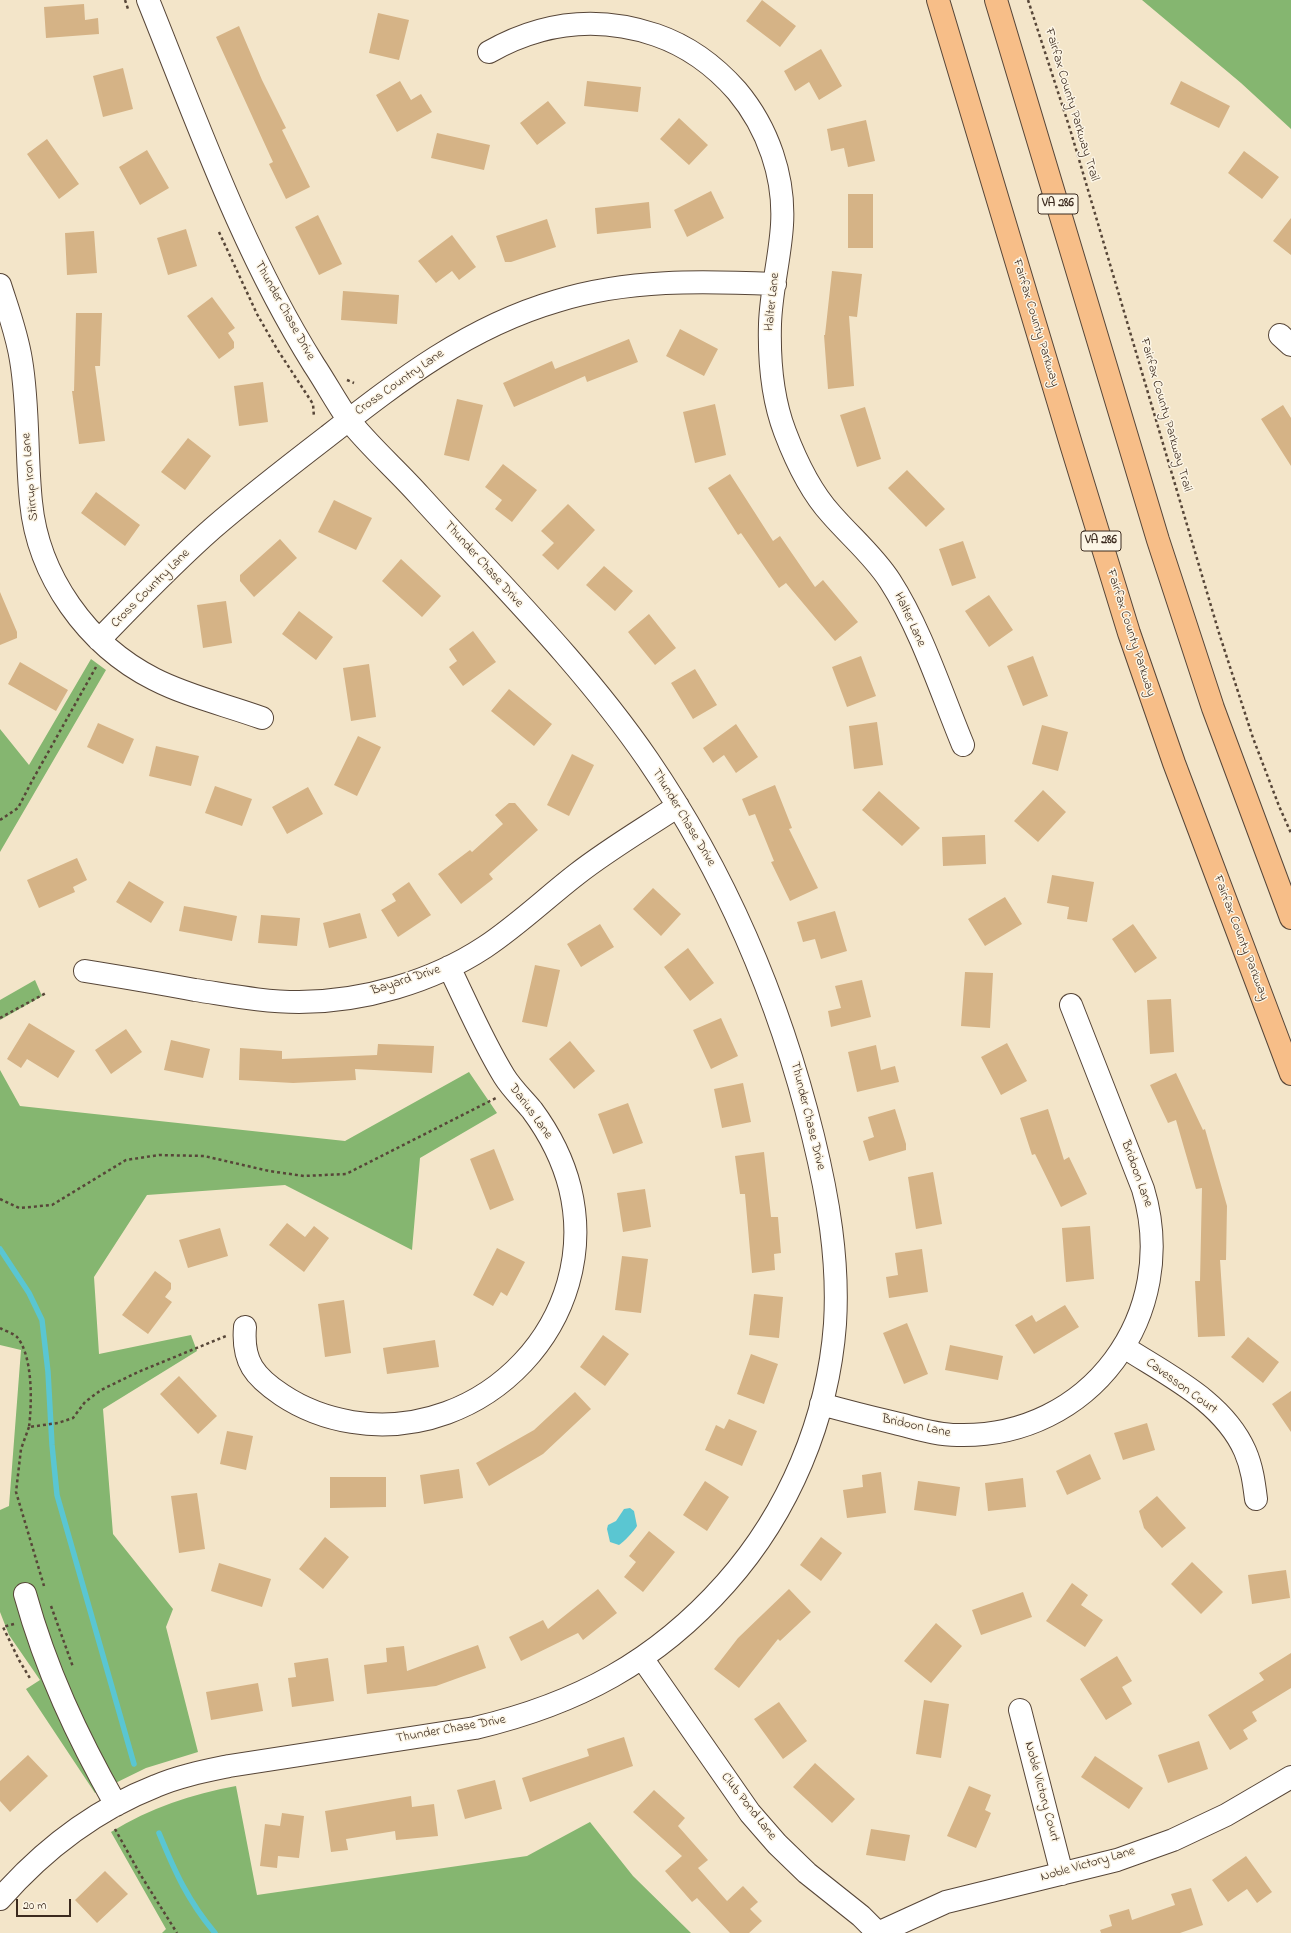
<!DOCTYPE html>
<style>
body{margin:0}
#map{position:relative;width:1291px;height:1933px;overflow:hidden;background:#f3e5c9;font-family:"Indie Flower",sans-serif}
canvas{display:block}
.scale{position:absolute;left:16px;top:1899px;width:55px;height:18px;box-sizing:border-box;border:2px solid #3b2a1e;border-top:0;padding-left:5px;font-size:12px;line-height:14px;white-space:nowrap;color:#3b2a1e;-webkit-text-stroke:3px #fcf5e5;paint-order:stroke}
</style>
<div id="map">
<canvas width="1291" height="1933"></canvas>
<div class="scale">20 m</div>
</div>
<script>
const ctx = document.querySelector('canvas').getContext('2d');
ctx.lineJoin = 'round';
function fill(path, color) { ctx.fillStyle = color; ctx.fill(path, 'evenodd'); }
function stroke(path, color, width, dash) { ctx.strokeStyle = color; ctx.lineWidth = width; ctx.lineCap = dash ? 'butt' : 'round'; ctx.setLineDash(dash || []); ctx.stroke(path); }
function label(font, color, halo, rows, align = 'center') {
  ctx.font = font + ' "Indie Flower",sans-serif'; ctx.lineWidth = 3; ctx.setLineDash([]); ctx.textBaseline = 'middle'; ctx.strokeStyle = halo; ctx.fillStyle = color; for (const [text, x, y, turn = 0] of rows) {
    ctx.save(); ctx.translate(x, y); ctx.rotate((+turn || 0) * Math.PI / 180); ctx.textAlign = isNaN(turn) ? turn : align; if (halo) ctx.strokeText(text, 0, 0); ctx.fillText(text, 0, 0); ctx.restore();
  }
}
const forest = new Path2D(`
 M 1142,0 L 1291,0 L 1291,129 L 1241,83 Z
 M 91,659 L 106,670 L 0,852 L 0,729 L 29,765 Z
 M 35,980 L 42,996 L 0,1020 L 0,1000 Z
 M 0,1070 L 20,1106 L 345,1141 L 469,1072 L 497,1113 L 420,1158 L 412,1250 L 285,1185 L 147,1195 L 94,1277 L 99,1354 L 191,1335 L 197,1351 L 103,1409 L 113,1534 L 173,1609 L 166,1627 L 198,1752 L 146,1768 L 95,1793 L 26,1689 L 40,1680 L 9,1635 L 0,1612 L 0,1510 L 9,1506 L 21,1350 L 0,1345 Z
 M 236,1786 L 257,1895 L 527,1856 L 590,1822 L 633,1876 L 691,1933 L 162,1933 L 166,1929 L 111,1832 C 150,1808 192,1794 236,1786 Z`);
const water = new Path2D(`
 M 630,1508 L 634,1511 L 637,1526 C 635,1530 623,1543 619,1545 L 610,1542 L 607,1529 L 608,1525 L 616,1521 L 624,1509 Z`);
const stream = new Path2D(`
 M 0,1249 L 29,1293 L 42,1320 L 48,1372 L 52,1445 L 57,1495 L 134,1764
 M 159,1833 C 175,1872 188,1901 215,1933`);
const building = new Path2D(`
 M 762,0 L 796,26 L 780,47 L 746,21 Z
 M 84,4 L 85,20 L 98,18 L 99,34 L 46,38 L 44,7 Z
 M 378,13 L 409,20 L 399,60 L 369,53 Z
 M 239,26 L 262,80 L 286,128 L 282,130 L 310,187 L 286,199 L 269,164 L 273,162 L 216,37 Z
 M 821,49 L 842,86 L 819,100 L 809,82 L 795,91 L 784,71 Z
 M 123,68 L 133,109 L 103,117 L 93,76 Z
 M 400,81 L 411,100 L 421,94 L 432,112 L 397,132 L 376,95 Z
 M 587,81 L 641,87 L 638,112 L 584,106 Z
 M 1181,81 L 1230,106 L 1219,128 L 1170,104 Z
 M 548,101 L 566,123 L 537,145 L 520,123 Z
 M 679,118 L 708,145 L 689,165 L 660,139 Z
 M 866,120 L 875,161 L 848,167 L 844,148 L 831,151 L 827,129 Z
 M 437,133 L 490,145 L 484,170 L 431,158 Z
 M 47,139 L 79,184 L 59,199 L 27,154 Z
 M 147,150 L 169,188 L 140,205 L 119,167 Z
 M 1244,151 L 1279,177 L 1262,199 L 1228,173 Z
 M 711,191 L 724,218 L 687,237 L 674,210 Z
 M 848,194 L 873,194 L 873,248 L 848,248 Z
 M 649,202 L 651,228 L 597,234 L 595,208 Z
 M 318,215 L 342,264 L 319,275 L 295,227 Z
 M 1291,218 L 1291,255 L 1273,241 Z
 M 547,219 L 556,247 L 511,262 L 505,262 L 496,236 Z
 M 186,229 L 197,266 L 168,275 L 157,238 Z
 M 94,231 L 97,273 L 67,275 L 65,233 Z
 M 452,235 L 476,267 L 459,280 L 452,271 L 436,283 L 418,261 Z
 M 832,271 L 862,274 L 857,317 L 849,316 L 854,386 L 828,389 L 824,335 L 825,335 Z
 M 343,291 L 399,295 L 397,324 L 341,320 Z
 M 212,297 L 235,328 L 228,333 L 234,342 L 234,348 L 219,359 L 187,316 Z
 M 76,313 L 102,313 L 100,366 L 95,366 L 105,441 L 79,444 L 72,391 L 74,391 Z
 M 680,329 L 718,349 L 704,376 L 666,356 Z
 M 629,339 L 638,362 L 587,382 L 585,376 L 514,407 L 503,383 L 552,361 L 555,369 Z
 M 263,382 L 268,422 L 239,426 L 234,386 Z
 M 457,399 L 483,405 L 469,461 L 444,455 Z
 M 715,404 L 726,455 L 695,463 L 683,412 Z
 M 1283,405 L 1291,418 L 1291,466 L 1261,419 Z
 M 865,407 L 881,459 L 857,467 L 840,415 Z
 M 188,438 L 211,456 L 185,490 L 161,472 Z
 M 503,464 L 537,490 L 512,522 L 495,509 L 502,500 L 485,487 Z
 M 907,470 L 945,509 L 926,527 L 888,488 Z
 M 730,474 L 773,541 L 780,536 L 815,587 L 823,580 L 858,622 L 835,641 L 786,583 L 779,588 L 741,533 L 738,535 L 708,488 Z
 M 96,492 L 140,525 L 125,546 L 81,513 Z
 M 334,500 L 372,518 L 356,550 L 318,532 Z
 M 568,504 L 595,530 L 558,570 L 542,555 L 554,543 L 541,531 Z
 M 280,539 L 297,558 L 254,597 L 240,581 L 240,575 Z
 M 963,541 L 976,578 L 952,586 L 939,549 Z
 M 401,559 L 441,596 L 422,617 L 382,581 Z
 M 604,566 L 633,591 L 615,611 L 586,585 Z
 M 0,592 L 17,632 L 17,638 L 0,645 Z
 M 989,595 L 1013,630 L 989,647 L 965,611 Z
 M 226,601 L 232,643 L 203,648 L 197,605 Z
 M 299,611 L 333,637 L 316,660 L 282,634 Z
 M 649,614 L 676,648 L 655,665 L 628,632 Z
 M 473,631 L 496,662 L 463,686 L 449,667 L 457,661 L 449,649 Z
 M 861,656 L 876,696 L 847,707 L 832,667 Z
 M 1033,656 L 1048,696 L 1023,706 L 1007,666 Z
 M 20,662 L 68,690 L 56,711 L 8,684 Z
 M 369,664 L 376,717 L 351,721 L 343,668 Z
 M 695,669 L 717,705 L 693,719 L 671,683 Z
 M 509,689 L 552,724 L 534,746 L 491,711 Z
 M 877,722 L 883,765 L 854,769 L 849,726 Z
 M 98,723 L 134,739 L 123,764 L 87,747 Z
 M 736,724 L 758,757 L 736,773 L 724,755 L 713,763 L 703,748 Z
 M 1042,725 L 1068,732 L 1058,771 L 1032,764 Z
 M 358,736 L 381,747 L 357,796 L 334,785 Z
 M 156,746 L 199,756 L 191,786 L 149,776 Z
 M 572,754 L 594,765 L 569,816 L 547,805 Z
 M 775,785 L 792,828 L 789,829 L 818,888 L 790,901 L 771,862 L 774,861 L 755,814 L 749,816 L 742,799 Z
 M 215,786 L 252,799 L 242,826 L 205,813 Z
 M 308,787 L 323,814 L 287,834 L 272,807 Z
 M 1043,790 L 1066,812 L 1038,842 L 1014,821 Z
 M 879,791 L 920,828 L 902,846 L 862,810 Z
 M 509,803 L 515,803 L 538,830 L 489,874 L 493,879 L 461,904 L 438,874 L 470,850 L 472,852 L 503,824 L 495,815 Z
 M 985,835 L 986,864 L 943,866 L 942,837 Z
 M 77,858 L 87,880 L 73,887 L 75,892 L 39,908 L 27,880 Z
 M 1052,875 L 1094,882 L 1087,922 L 1067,919 L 1069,907 L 1047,903 Z
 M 129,881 L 164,902 L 151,923 L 116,902 Z
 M 409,882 L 431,915 L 398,937 L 381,910 L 396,901 L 392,894 Z
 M 653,888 L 681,914 L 661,936 L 633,909 Z
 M 1005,897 L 1022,924 L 985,946 L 968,919 Z
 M 184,906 L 237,916 L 232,941 L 179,931 Z
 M 835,911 L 847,951 L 821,959 L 815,939 L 803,942 L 797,922 Z
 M 360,913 L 367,938 L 329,948 L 323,923 Z
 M 261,915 L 300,918 L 297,946 L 258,943 Z
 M 600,924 L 614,947 L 581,967 L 567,944 Z
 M 1133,924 L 1157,958 L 1135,973 L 1112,939 Z
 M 688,948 L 714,983 L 690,1001 L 664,967 Z
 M 535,965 L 560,970 L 547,1027 L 522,1022 Z
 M 965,972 L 993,973 L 990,1028 L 961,1026 Z
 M 862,980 L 871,1017 L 831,1027 L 828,1011 L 841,1008 L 835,986 Z
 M 1171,999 L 1174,1052 L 1150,1054 L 1147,1000 Z
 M 721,1018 L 738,1056 L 711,1069 L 693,1030 Z
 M 29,1023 L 75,1051 L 58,1078 L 27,1059 L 21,1068 L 7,1059 Z
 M 126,1029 L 142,1052 L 111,1074 L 95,1050 Z
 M 171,1040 L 210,1049 L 203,1078 L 164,1070 Z
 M 570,1041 L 595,1071 L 574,1089 L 549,1059 Z
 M 1007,1043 L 1027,1081 L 1001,1095 L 981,1057 Z
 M 378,1044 L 434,1046 L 432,1073 L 355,1069 L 356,1080 L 293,1083 L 239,1080 L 240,1048 L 282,1051 L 282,1059 L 377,1055 Z
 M 876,1045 L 881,1070 L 895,1066 L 899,1082 L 857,1092 L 848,1052 Z
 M 1176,1073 L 1203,1130 L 1205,1129 L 1227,1206 L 1226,1260 L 1220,1260 L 1225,1336 L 1198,1337 L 1195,1281 L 1200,1281 L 1202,1188 L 1196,1189 L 1176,1120 L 1168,1123 L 1150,1085 Z
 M 743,1083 L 751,1122 L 722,1128 L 714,1089 Z
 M 628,1103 L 643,1143 L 613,1154 L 598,1114 Z
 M 895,1109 L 906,1144 L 906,1150 L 869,1161 L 863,1141 L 874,1137 L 868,1117 Z
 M 1048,1109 L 1064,1160 L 1069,1157 L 1087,1194 L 1061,1207 L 1035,1154 L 1032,1155 L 1020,1118 Z
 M 494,1149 L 514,1200 L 490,1210 L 470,1159 Z
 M 764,1152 L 771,1217 L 778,1217 L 781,1253 L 774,1254 L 775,1270 L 752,1273 L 745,1194 L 740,1194 L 735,1156 Z
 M 933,1172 L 942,1224 L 916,1229 L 908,1177 Z
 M 645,1189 L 651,1227 L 623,1232 L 617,1193 Z
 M 287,1223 L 305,1237 L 314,1226 L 329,1238 L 304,1272 L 269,1245 Z
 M 1090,1226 L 1094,1279 L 1066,1282 L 1062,1228 Z
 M 220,1228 L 228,1256 L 188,1268 L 179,1240 Z
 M 497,1248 L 525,1262 L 507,1296 L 501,1292 L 493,1306 L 473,1295 Z
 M 922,1249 L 928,1292 L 889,1298 L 886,1277 L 898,1275 L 895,1253 Z
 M 622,1256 L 648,1259 L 641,1313 L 615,1310 Z
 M 155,1271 L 171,1283 L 171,1289 L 165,1297 L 172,1302 L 148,1334 L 122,1315 Z
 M 754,1294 L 783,1297 L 779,1338 L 749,1335 Z
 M 344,1300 L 351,1353 L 325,1357 L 318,1304 Z
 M 1065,1305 L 1079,1327 L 1034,1354 L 1015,1325 L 1032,1315 L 1036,1322 Z
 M 907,1323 L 928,1374 L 904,1384 L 883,1333 Z
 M 603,1335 L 629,1354 L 605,1386 L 580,1367 Z
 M 1248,1337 L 1279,1362 L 1263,1383 L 1231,1357 Z
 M 435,1340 L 439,1367 L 387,1374 L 383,1348 Z
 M 950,1345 L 1003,1356 L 998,1380 L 945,1370 Z
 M 751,1354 L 778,1364 L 764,1404 L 737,1394 Z
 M 179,1376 L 217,1416 L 198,1434 L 160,1394 Z
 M 1291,1391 L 1291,1432 L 1272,1404 Z
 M 575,1392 L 591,1409 L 543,1454 L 489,1486 L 476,1463 L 534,1430 Z
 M 729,1419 L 757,1431 L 742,1466 L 705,1450 L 716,1425 L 724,1429 Z
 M 1147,1423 L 1155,1450 L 1123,1460 L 1114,1433 Z
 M 227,1431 L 253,1436 L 246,1470 L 220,1464 Z
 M 1090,1454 L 1101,1479 L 1067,1495 L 1056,1471 Z
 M 459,1469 L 463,1498 L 424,1504 L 420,1475 Z
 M 881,1472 L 886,1513 L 847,1518 L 843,1490 L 863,1487 L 862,1475 Z
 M 330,1477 L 386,1477 L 386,1507 L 330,1508 Z
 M 1023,1478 L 1026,1507 L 988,1511 L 985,1483 Z
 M 705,1481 L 729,1497 L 707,1531 L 683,1515 Z
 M 918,1481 L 960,1487 L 956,1516 L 914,1510 Z
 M 197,1493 L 205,1549 L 179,1553 L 171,1496 Z
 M 1157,1496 L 1186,1528 L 1162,1548 L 1144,1528 L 1139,1511 Z
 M 649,1531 L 675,1552 L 643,1592 L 624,1577 L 636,1562 L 629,1556 Z
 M 325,1537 L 349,1557 L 323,1589 L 299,1569 Z
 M 821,1537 L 842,1553 L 821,1581 L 800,1565 Z
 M 1192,1562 L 1223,1592 L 1201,1614 L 1171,1584 Z
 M 219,1563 L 271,1579 L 262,1607 L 211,1591 Z
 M 1286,1570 L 1290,1598 L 1252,1604 L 1248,1575 Z
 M 1072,1583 L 1088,1595 L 1081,1605 L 1103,1620 L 1085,1647 L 1046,1621 Z
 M 598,1589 L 617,1613 L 583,1640 L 578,1633 L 521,1661 L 509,1637 L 543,1620 L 548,1629 Z
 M 789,1589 L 811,1612 L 780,1641 L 778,1639 L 739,1688 L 714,1669 L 738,1638 Z
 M 1023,1592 L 1032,1617 L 981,1635 L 972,1610 Z
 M 936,1623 L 962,1646 L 931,1683 L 904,1661 Z
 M 478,1645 L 486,1668 L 436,1686 L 367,1694 L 364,1665 L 387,1662 L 386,1648 L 404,1646 L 407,1671 Z
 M 1291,1653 L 1291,1688 L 1252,1712 L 1257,1721 L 1243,1730 L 1248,1739 L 1230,1750 L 1208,1715 L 1264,1680 L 1259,1673 Z
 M 1117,1656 L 1132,1681 L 1122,1687 L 1132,1704 L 1106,1720 L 1080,1679 Z
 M 328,1658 L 334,1701 L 292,1707 L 288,1678 L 296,1677 L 294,1663 Z
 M 258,1683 L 263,1711 L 211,1720 L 206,1692 Z
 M 924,1700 L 949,1704 L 941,1758 L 916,1754 Z
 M 779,1702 L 807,1741 L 783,1759 L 754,1719 Z
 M 624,1737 L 633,1766 L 530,1802 L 522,1778 L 589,1756 L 587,1749 Z
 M 1199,1741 L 1208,1769 L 1168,1783 L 1158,1755 Z
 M 28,1755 L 48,1776 L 10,1812 L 0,1801 L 0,1781 Z
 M 1095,1756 L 1143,1788 L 1129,1809 L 1081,1777 Z
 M 815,1763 L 855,1799 L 832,1823 L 793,1787 Z
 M 495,1780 L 502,1809 L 465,1819 L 457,1790 Z
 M 969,1786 L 991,1795 L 985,1810 L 991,1813 L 976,1848 L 947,1836 Z
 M 654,1790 L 685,1818 L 678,1826 L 708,1860 L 698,1868 L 727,1901 L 743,1886 L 758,1902 L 750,1909 L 762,1921 L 749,1933 L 730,1933 L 697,1898 L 692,1902 L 665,1871 L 682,1856 L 633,1812 Z
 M 411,1796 L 412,1807 L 434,1804 L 438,1836 L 396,1840 L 395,1831 L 346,1839 L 348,1850 L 331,1852 L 325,1811 Z
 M 282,1813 L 304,1816 L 299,1858 L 278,1856 L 277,1868 L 260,1866 L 265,1824 L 280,1826 Z
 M 871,1829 L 910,1835 L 905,1861 L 866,1855 Z
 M 1246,1856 L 1272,1892 L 1257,1903 L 1247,1889 L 1228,1902 L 1212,1880 Z
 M 105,1871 L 128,1894 L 97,1923 L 75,1900 Z
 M 1191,1888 L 1203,1925 L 1180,1933 L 1101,1933 L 1100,1930 L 1112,1926 L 1109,1915 L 1129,1909 L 1132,1920 L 1175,1905 L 1171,1894 Z`);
const path = new Path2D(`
 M 125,0 L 128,9
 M 1028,0 L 1070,129 L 1219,633 L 1253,738 L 1279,806 L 1291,833
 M 219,232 L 257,314 L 277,349 L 313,404 L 314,417
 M 347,380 L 354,383
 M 0,820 L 18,808 L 32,781 L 96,667
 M 0,1018 L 46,993
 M 0,1199 L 19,1208 L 52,1205 L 126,1160 L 159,1155 L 204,1156 L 269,1171 L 304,1176 L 346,1174 L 496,1098
 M 0,1328 C 5,1331 13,1333 17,1337 C 33,1356 32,1403 29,1427 L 58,1423 L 73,1418 L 85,1402 L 101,1390 L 138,1372 L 226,1336
 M 29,1427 L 21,1449 L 16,1492 L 44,1586
 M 51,1606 L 73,1667
 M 14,1624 L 3,1627 L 19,1660 L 31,1680
 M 115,1829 L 140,1874 L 177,1933`);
const minor = new Path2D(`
 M 489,52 C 542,22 597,15 656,35 C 688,46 715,66 737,91 C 768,128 785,177 782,225 C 780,258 771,291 770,324 C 769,360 772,398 785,432 C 796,461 810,491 831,514 C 850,536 874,556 890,581 C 921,629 941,692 963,745
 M 0,285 C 8,310 17,334 21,360 C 29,407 26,455 31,502 C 38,576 87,645 154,679 C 187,696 226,705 262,718
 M 1280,335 L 1291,345
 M 99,640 C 136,602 173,563 213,528 C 250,496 289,466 328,436 C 400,380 468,327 557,301 C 628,279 702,281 775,284
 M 85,971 C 122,977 158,983 195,990 C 229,995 263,1002 299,1002 C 362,1002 432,982 485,947 C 518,925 546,898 577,874 C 609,849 645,828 678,806
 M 245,1327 C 242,1362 255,1377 282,1395 C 303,1409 328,1418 352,1422 C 485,1443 602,1320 570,1188 C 563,1160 549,1133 532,1110 C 523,1099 512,1089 504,1076 C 483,1042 467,1004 449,967
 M 1124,1347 C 1167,1375 1223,1401 1245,1451 C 1252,1467 1254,1483 1256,1499
 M 821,1404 C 846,1411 870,1417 895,1423 C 916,1428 936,1435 957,1435 C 1090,1439 1181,1314 1143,1189 L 1071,1005
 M 25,1594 C 46,1670 77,1736 116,1805
 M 642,1658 L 750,1813 L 777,1844 L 807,1873 L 861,1916 L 878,1933
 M 1020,1710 L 1062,1874
 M 0,1899 C 43,1850 95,1810 156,1786 C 179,1776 205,1771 229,1766 L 475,1728 C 577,1704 656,1662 726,1583 C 789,1512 828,1419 835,1324 C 839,1260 828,1197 813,1136 C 780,1002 726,874 648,760 C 582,664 498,582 420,496 C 398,471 368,445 348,419 C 336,402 326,383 314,365 C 243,252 198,124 148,0
 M 878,1933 L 946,1902 L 1117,1860 L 1173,1840 L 1226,1815 L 1291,1777`);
const highway = new Path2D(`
 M 938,0 L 1071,444 L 1129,633 L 1174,763 L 1291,1074
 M 996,0 L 1158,540 L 1213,708 L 1291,918`);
const shields = [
 [1058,204,40],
 [1101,541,40]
];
const shieldNames = [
 ["VA 286",1058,204],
 ["VA 286",1101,541]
];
const streetNames = [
 ["Fairfax County Parkway Trail",1071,105,73],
 ["Halter Lane",773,302,-84],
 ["Thunder Chase Drive",284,311,61],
 ["Fairfax County Parkway",1035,323,73],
 ["Cross Country Lane",400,383,-35],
 ["Fairfax County Parkway Trail",1165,415,74],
 ["Stirrup Iron Lane",31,477,-95],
 ["Thunder Chase Drive",483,565,48],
 ["Cross Country Lane",151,589,-45],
 ["Halter Lane",909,620,65],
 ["Fairfax County Parkway",1130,633,72],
 ["Thunder Chase Drive",683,818,59],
 ["Fairfax County Parkway",1240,938,69],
 ["Bayard Drive",406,981,-18],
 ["Darius Lane",530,1112,54],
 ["Thunder Chase Drive",807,1116,76],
 ["Bridoon Lane",1136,1174,70],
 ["Cavesson Court",1181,1387,36],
 ["Bridoon Lane",916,1427,12],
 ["Thunder Chase Drive",451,1730,-10],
 ["Noble Victory Court",1041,1792,75],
 ["Club Pond Lane",748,1807,52],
 ["Noble Victory Lane",1088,1865,-16]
];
fill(forest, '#85b670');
fill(water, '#5ac6d2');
stroke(stream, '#5ac6d2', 5.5);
fill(building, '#d5b386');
stroke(minor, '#574638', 24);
stroke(highway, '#574638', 24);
stroke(path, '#574638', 2.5, [3, 3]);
stroke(minor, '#fff', 22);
stroke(highway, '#f7be88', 22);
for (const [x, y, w] of shields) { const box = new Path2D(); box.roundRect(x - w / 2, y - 10, w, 20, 3); ctx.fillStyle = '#fcf5e5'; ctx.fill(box); stroke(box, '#3b2a1e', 1); }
label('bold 12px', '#3b2a1e', null, shieldNames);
label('13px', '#3b2a1e', '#fcf5e5', streetNames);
</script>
